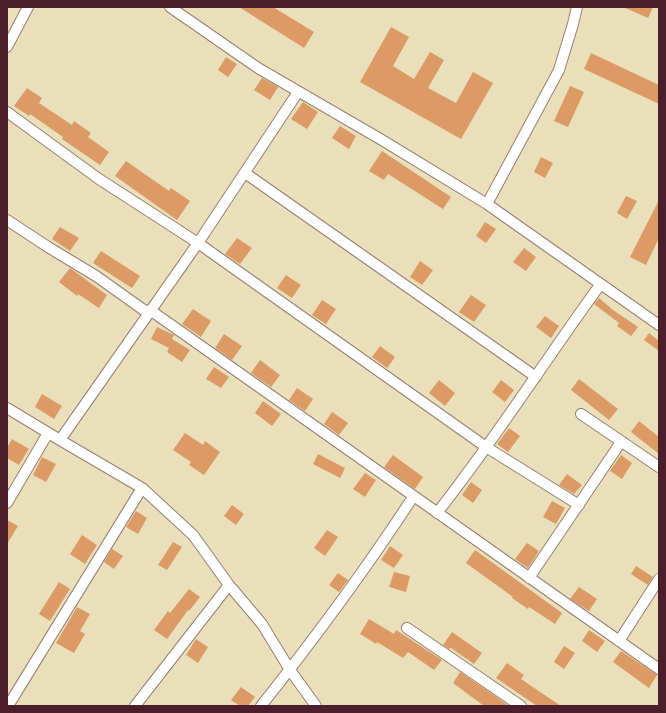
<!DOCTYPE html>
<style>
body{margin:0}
#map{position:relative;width:666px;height:713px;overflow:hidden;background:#e9dfbb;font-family:Mynerve,sans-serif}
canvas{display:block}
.frame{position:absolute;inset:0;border:8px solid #4a1f2b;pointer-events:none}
</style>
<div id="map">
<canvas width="666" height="713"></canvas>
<div class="frame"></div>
</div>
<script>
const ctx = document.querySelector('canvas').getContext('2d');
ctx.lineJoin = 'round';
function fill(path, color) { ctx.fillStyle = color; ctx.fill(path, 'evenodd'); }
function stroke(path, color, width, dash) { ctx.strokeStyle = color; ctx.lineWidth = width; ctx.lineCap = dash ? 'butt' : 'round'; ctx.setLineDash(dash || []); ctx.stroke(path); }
const building = new Path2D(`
 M 239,7 L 273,7 L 314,32 L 304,48 Z
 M 623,7 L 653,7 L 648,18 Z
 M 391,27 L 409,37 L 393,66 L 414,79 L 430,52 L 444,60 L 428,88 L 456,103 L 473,72 L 493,83 L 461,139 L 360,82 Z
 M 591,53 L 659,85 L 659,104 L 584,69 Z
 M 226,57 L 237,64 L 228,77 L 218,70 Z
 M 262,78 L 278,87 L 270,100 L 254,90 Z
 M 570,86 L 584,92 L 568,127 L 554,121 Z
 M 27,88 L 42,98 L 39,103 L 72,125 L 74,121 L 91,133 L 88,137 L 109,152 L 100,165 L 62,139 L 63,137 L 30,114 L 29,116 L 14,106 Z
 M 303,102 L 318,112 L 307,129 L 291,119 Z
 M 340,126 L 356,136 L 349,149 L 332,138 Z
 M 382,151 L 451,197 L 443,209 L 388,174 L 384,180 L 369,171 Z
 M 541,157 L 553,163 L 545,178 L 534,172 Z
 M 126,161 L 169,191 L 171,188 L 190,201 L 177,220 L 115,176 Z
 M 626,196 L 637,201 L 627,219 L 617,213 Z
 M 659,200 L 659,238 L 646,265 L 630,257 Z
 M 485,222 L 496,229 L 486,243 L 476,236 Z
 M 60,227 L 79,238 L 70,251 L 52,239 Z
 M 237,238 L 252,248 L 240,264 L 225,254 Z
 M 524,248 L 536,257 L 526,271 L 513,262 Z
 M 101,251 L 140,276 L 132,288 L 93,263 Z
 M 420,261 L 433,270 L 422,285 L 410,277 Z
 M 70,268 L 107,295 L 99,308 L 78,294 L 77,296 L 59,282 Z
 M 286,275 L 301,285 L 292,298 L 277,288 Z
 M 471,295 L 486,305 L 474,322 L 459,312 Z
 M 599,298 L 613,310 L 638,327 L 631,336 L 617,326 L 619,323 L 594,304 Z
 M 322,300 L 336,309 L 326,324 L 312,315 Z
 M 193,309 L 211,321 L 201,337 L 182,324 Z
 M 545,316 L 559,326 L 551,338 L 536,327 Z
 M 157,327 L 174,335 L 172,339 L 190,350 L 182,362 L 167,352 L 169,348 L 151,339 Z
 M 649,333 L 659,341 L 659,351 L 644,340 Z
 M 224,334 L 242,346 L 232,360 L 215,348 Z
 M 380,346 L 395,357 L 387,368 L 372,357 Z
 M 260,360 L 280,375 L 271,387 L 251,373 Z
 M 214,367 L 229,377 L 221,388 L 206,379 Z
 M 579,379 L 618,409 L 609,420 L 571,390 Z
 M 439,380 L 455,393 L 445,406 L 429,393 Z
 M 501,380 L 514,390 L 505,402 L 492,392 Z
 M 297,388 L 313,399 L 305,411 L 289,400 Z
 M 42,394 L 62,406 L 54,419 L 35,407 Z
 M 263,401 L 281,414 L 272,426 L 255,413 Z
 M 332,412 L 348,423 L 339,435 L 324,424 Z
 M 639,421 L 659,437 L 659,454 L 631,432 Z
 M 509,428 L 520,436 L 508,452 L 497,444 Z
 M 185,433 L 203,445 L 205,441 L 220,452 L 204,475 L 189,465 L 191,462 L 173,450 Z
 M 12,439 L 29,449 L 19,465 L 7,458 L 7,448 Z
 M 318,454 L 345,468 L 340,478 L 313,464 Z
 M 393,455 L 423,477 L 415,489 L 384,467 Z
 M 621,455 L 632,463 L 622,479 L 610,471 Z
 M 42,457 L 56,464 L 46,482 L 33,475 Z
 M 365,473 L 376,480 L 365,497 L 353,489 Z
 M 567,474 L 582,485 L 574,494 L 559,485 Z
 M 471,482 L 482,490 L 473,503 L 462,495 Z
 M 552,501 L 565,508 L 556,524 L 543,517 Z
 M 232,505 L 244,514 L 236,525 L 224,516 Z
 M 136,511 L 147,518 L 138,534 L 126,527 Z
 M 7,520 L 18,526 L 7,544 Z
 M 327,530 L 338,537 L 325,556 L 314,548 Z
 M 82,535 L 97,545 L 85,564 L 70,554 Z
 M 173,542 L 182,547 L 167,570 L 158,565 Z
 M 527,543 L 539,551 L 528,568 L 515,559 Z
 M 390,546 L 403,555 L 394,568 L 381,560 Z
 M 112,549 L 123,556 L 114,569 L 104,562 Z
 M 475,550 L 562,613 L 555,624 L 529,607 L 528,609 L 512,598 L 513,597 L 466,563 Z
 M 636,566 L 653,577 L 648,585 L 631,574 Z
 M 394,572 L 410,576 L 406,592 L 389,587 Z
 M 338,573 L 348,580 L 339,592 L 329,585 Z
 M 59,582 L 70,589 L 50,621 L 39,614 Z
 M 579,587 L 597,599 L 589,611 L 570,599 Z
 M 189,589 L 200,597 L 189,611 L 188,610 L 167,639 L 154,630 L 168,611 L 170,613 Z
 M 77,607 L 90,614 L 80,631 L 85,634 L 74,653 L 56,643 Z
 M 369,619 L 394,634 L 396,630 L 442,660 L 434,670 L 408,652 L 403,658 L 377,642 L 376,644 L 360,634 Z
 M 589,630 L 605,641 L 597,652 L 582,641 Z
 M 452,632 L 482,653 L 474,664 L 451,648 L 449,649 L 443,645 Z
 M 196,639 L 208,647 L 198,663 L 186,655 Z
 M 564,646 L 575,653 L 564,669 L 554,662 Z
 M 621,651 L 657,675 L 649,688 L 613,662 Z
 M 507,663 L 524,675 L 521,679 L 561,706 L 537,706 L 496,678 Z
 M 460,672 L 495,696 L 509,706 L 484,706 L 453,683 Z
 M 241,687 L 255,697 L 248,706 L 240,706 L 231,700 Z`);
const minor = new Path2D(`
 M 170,7 L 258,68 L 382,140 L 487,204 L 659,325
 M 7,47 L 28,7
 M 7,112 L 99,179 L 198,243 L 486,447 L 579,505
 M 245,173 L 536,377
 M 487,204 L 559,70 L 573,24 L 577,7
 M 7,220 L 48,247 L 96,276 L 148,313
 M 150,310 L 659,669
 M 7,408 L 60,440 L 198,243 L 298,92
 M 581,414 L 659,467
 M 60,440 L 142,488 L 193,535 L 229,585 L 262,624 L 290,670 L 316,706
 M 7,503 L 48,433
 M 437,513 C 495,440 545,360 600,285
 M 529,578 L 621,442
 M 407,628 L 521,706
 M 619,641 L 659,579
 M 8,706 L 142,488
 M 135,706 L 229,585
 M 261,706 C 315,638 366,569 413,497`);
fill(building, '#dc9b64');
stroke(minor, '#9a7f73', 12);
stroke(minor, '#fff', 10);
</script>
